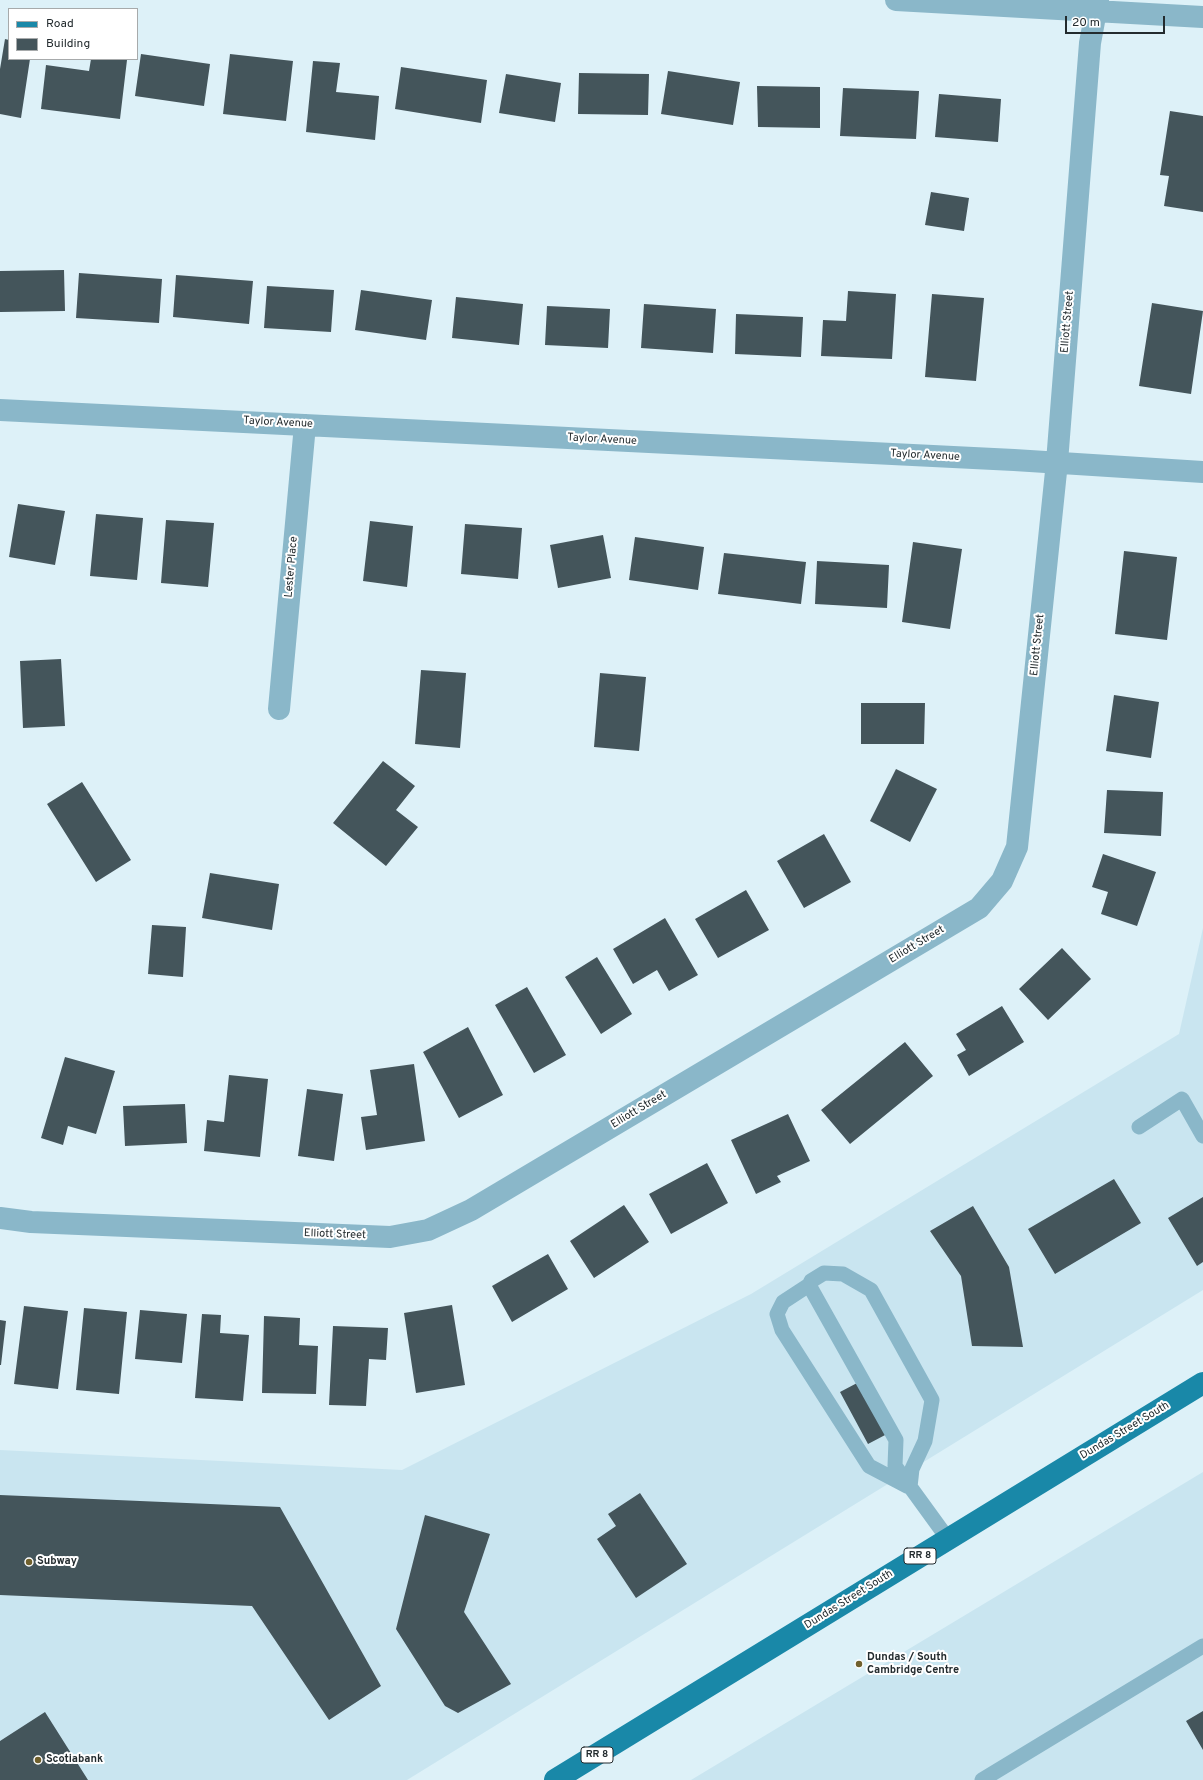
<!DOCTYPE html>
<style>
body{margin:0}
#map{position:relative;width:1203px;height:1780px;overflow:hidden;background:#ddf1f8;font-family:Overpass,sans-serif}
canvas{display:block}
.legend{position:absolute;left:8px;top:8px;width:130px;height:52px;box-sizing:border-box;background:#fff;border:1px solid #a7aaab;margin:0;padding:5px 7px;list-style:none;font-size:12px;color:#232b2e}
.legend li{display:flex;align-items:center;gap:8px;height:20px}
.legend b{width:20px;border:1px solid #a7aaab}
.scale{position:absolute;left:1065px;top:16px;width:100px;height:18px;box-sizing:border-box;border:2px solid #232b2e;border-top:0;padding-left:5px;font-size:12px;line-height:14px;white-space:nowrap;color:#232b2e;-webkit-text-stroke:3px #fff;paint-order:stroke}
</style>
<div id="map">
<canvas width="1203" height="1780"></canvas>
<ul class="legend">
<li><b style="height:5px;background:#1988a8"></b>Road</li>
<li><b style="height:11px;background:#44555b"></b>Building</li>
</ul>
<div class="scale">20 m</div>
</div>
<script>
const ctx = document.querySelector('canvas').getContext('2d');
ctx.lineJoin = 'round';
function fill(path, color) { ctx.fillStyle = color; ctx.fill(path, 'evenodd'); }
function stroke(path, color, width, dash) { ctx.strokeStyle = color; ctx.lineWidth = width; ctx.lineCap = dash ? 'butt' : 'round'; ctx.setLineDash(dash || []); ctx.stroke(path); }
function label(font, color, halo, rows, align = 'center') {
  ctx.font = font + ' Overpass,sans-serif'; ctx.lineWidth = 4; ctx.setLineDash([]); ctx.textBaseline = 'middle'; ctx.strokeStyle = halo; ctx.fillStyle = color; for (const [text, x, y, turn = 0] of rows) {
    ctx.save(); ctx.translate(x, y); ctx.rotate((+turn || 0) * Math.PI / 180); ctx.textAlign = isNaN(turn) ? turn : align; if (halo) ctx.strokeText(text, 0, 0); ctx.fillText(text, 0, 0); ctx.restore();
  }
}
const built = new Path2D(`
 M 1203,928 L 1203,1290 L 407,1780 L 0,1780 L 0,1450 L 402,1470 L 751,1294 L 1179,1034 Z
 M 1203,1472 L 1203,1780 L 691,1780 L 1100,1534 Z`);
const building = new Path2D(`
 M 5,39 L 9,40 L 9,59 L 30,59 L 21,118 L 0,114 L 0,69 Z
 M 141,54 L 210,64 L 204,106 L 135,96 Z
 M 230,54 L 293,61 L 286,121 L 223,114 Z
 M 91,59 L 127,60 L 120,119 L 41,109 L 46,65 L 89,71 Z
 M 313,61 L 340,63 L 336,92 L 379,96 L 375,140 L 306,132 Z
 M 401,67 L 487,80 L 481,123 L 395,109 Z
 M 668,71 L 740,82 L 733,125 L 661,114 Z
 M 579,73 L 649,74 L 648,115 L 578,114 Z
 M 506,74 L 561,83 L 555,122 L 499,113 Z
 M 757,86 L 820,87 L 820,128 L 758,127 Z
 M 843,88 L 919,91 L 916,139 L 840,136 Z
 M 939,94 L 1001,99 L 998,142 L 935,137 Z
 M 1170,111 L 1203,116 L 1203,212 L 1164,206 L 1169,176 L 1160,175 Z
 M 931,192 L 969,198 L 964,231 L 925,225 Z
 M 64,270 L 65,311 L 0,312 L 0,271 Z
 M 79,273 L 162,279 L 159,323 L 76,318 Z
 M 176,275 L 253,281 L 249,324 L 173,317 Z
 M 267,286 L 334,290 L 331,332 L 264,328 Z
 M 361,290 L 432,300 L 426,340 L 355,330 Z
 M 848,291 L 896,294 L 892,359 L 821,356 L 823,320 L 846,321 Z
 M 932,294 L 984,298 L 976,381 L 925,377 Z
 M 456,297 L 523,304 L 519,345 L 452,338 Z
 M 1152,303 L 1203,311 L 1191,394 L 1139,386 Z
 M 644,304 L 716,309 L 713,353 L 641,348 Z
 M 547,306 L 610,309 L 608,348 L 545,345 Z
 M 736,314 L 803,317 L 801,357 L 735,354 Z
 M 18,504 L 65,511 L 55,565 L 9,557 Z
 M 96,514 L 143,518 L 137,580 L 90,576 Z
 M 166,520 L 214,523 L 208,587 L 161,583 Z
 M 370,521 L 413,526 L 407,587 L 363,581 Z
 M 465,524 L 522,528 L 518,579 L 461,574 Z
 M 603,535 L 611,578 L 558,588 L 550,545 Z
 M 635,537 L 704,547 L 698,590 L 629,580 Z
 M 913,542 L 962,549 L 950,629 L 902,622 Z
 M 1124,551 L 1177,557 L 1167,640 L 1115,634 Z
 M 724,553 L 806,562 L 801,604 L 718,594 Z
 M 817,561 L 889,565 L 887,608 L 815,604 Z
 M 61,659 L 65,726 L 23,728 L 20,661 Z
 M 421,670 L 466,673 L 460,748 L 415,744 Z
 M 600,673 L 646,677 L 639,751 L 594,747 Z
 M 1114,695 L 1159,702 L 1151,758 L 1106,751 Z
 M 861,703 L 925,703 L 924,744 L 861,744 Z
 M 383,761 L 415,786 L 396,810 L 418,827 L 386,866 L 333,823 Z
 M 896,769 L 937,789 L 910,842 L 870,821 Z
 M 82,782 L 131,860 L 96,882 L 47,804 Z
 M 1107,790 L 1163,792 L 1161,836 L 1104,833 Z
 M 824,834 L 851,882 L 804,908 L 777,861 Z
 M 1103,854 L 1156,872 L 1137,926 L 1101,914 L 1108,892 L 1092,887 Z
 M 210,873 L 279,884 L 272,930 L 202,918 Z
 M 746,890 L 769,930 L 718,958 L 695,919 Z
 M 665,918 L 698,975 L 669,991 L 657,970 L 633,984 L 613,949 Z
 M 152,925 L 186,927 L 183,977 L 148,974 Z
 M 1062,948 L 1091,979 L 1048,1020 L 1019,989 Z
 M 597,957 L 632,1014 L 601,1034 L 565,977 Z
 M 527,987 L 566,1055 L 534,1073 L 495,1005 Z
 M 1002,1006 L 1024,1042 L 969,1076 L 957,1055 L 966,1050 L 956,1034 Z
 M 468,1027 L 503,1095 L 459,1118 L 423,1052 Z
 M 905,1042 L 933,1076 L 850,1144 L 821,1110 Z
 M 65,1057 L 115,1071 L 96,1134 L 68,1126 L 63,1145 L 41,1138 Z
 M 414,1064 L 425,1141 L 366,1150 L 361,1117 L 377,1115 L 370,1070 Z
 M 229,1075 L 268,1079 L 260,1157 L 204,1151 L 207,1120 L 224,1122 Z
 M 307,1089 L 343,1094 L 334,1161 L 298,1156 Z
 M 185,1104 L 187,1143 L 125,1146 L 123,1106 Z
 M 788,1114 L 810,1161 L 777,1176 L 781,1182 L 756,1194 L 731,1140 Z
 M 707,1163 L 728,1203 L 671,1234 L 649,1194 Z
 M 1114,1179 L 1141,1223 L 1055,1274 L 1028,1229 Z
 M 1203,1197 L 1203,1262 L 1197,1266 L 1168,1218 Z
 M 624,1205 L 649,1242 L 594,1278 L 570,1241 Z
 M 973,1206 L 1009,1267 L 1023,1347 L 972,1346 L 961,1276 L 930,1231 Z
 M 548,1254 L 568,1289 L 512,1322 L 492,1286 Z
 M 452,1305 L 465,1385 L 416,1393 L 404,1313 Z
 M 24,1306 L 68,1311 L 58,1389 L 14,1384 Z
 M 84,1308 L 127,1312 L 119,1394 L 76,1390 Z
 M 140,1310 L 187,1314 L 182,1363 L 135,1359 Z
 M 202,1314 L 221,1315 L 220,1333 L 249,1335 L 243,1401 L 195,1398 Z
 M 264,1316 L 300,1318 L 299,1345 L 318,1346 L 316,1394 L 262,1393 Z
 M 0,1320 L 6,1321 L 1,1365 L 0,1365 Z
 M 333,1326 L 388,1328 L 386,1360 L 369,1359 L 366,1406 L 329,1405 Z
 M 859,1382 L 887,1434 L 868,1444 L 840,1392 Z
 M 640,1493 L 687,1564 L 636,1598 L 597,1539 L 616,1526 L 608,1514 Z
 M 0,1495 L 280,1507 L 381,1686 L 329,1720 L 252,1606 L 0,1595 Z
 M 425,1515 L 490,1534 L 464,1612 L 511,1684 L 458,1713 L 445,1706 L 396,1629 Z
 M 1203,1711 L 1203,1750 L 1186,1721 Z
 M 45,1712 L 88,1780 L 0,1780 L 0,1741 Z`);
const lane = new Path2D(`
 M 1139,1127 L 1182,1099 L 1203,1136
 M 809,1285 L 783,1302 L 777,1314 L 782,1330 L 869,1466 L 907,1486
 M 910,1487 L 912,1469 L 925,1441 L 932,1400 L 871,1290 L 843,1274 L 824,1273 L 811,1281 L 809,1285 L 896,1440 L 895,1466 L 948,1539
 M 982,1780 L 1203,1646`);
const street = new Path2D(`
 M 896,0 L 1203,17
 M 0,410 L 1014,460 L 1203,472
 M 279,709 L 305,425
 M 0,1218 L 31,1222 L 390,1237 L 428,1230 L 471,1210 L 979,908 L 1002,881 L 1017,847 L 1057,462 L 1090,43 L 1098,0`);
const primary = new Path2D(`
 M 555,1780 L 1203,1383`);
const markers = [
 [29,1562,4,"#70602d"],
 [859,1664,4,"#70602d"],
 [38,1760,4,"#70602d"]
];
const shields = [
 [920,1556,32],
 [597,1755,32]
];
const shieldNames = [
 ["RR 8",920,1556],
 ["RR 8",597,1755]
];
const streetNames = [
 ["Elliott Street",1068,322,-85],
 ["Taylor Avenue",278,423,3],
 ["Taylor Avenue",602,440,3],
 ["Taylor Avenue",925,456,3],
 ["Lester Place",292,567,-85],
 ["Elliott Street",1038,645,-84],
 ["Elliott Street",917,945,-31],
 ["Elliott Street",639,1110,-31],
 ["Elliott Street",335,1235,2],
 ["Dundas Street South",1125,1431,-31],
 ["Dundas Street South",849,1600,-32]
];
const poiNames = [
 ["Subway",37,1562],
 ["Dundas / South",867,1658],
 ["Cambridge Centre",867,1671],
 ["Scotiabank",46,1760]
];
fill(built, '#c9e5f0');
fill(building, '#44555b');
stroke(lane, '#8ab7c9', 15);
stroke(street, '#8ab7c9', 22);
stroke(primary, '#1988a8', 22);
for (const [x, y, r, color] of markers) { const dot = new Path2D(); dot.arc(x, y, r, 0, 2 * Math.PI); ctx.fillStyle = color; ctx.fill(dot); stroke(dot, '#fff', 1.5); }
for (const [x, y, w] of shields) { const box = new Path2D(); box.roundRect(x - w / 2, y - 8, w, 16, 3); ctx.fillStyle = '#fff'; ctx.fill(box); stroke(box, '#232b2e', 1); }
label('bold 10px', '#232b2e', null, shieldNames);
label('11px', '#232b2e', '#fff', streetNames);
label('bold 11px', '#232b2e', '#fff', poiNames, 'left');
</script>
